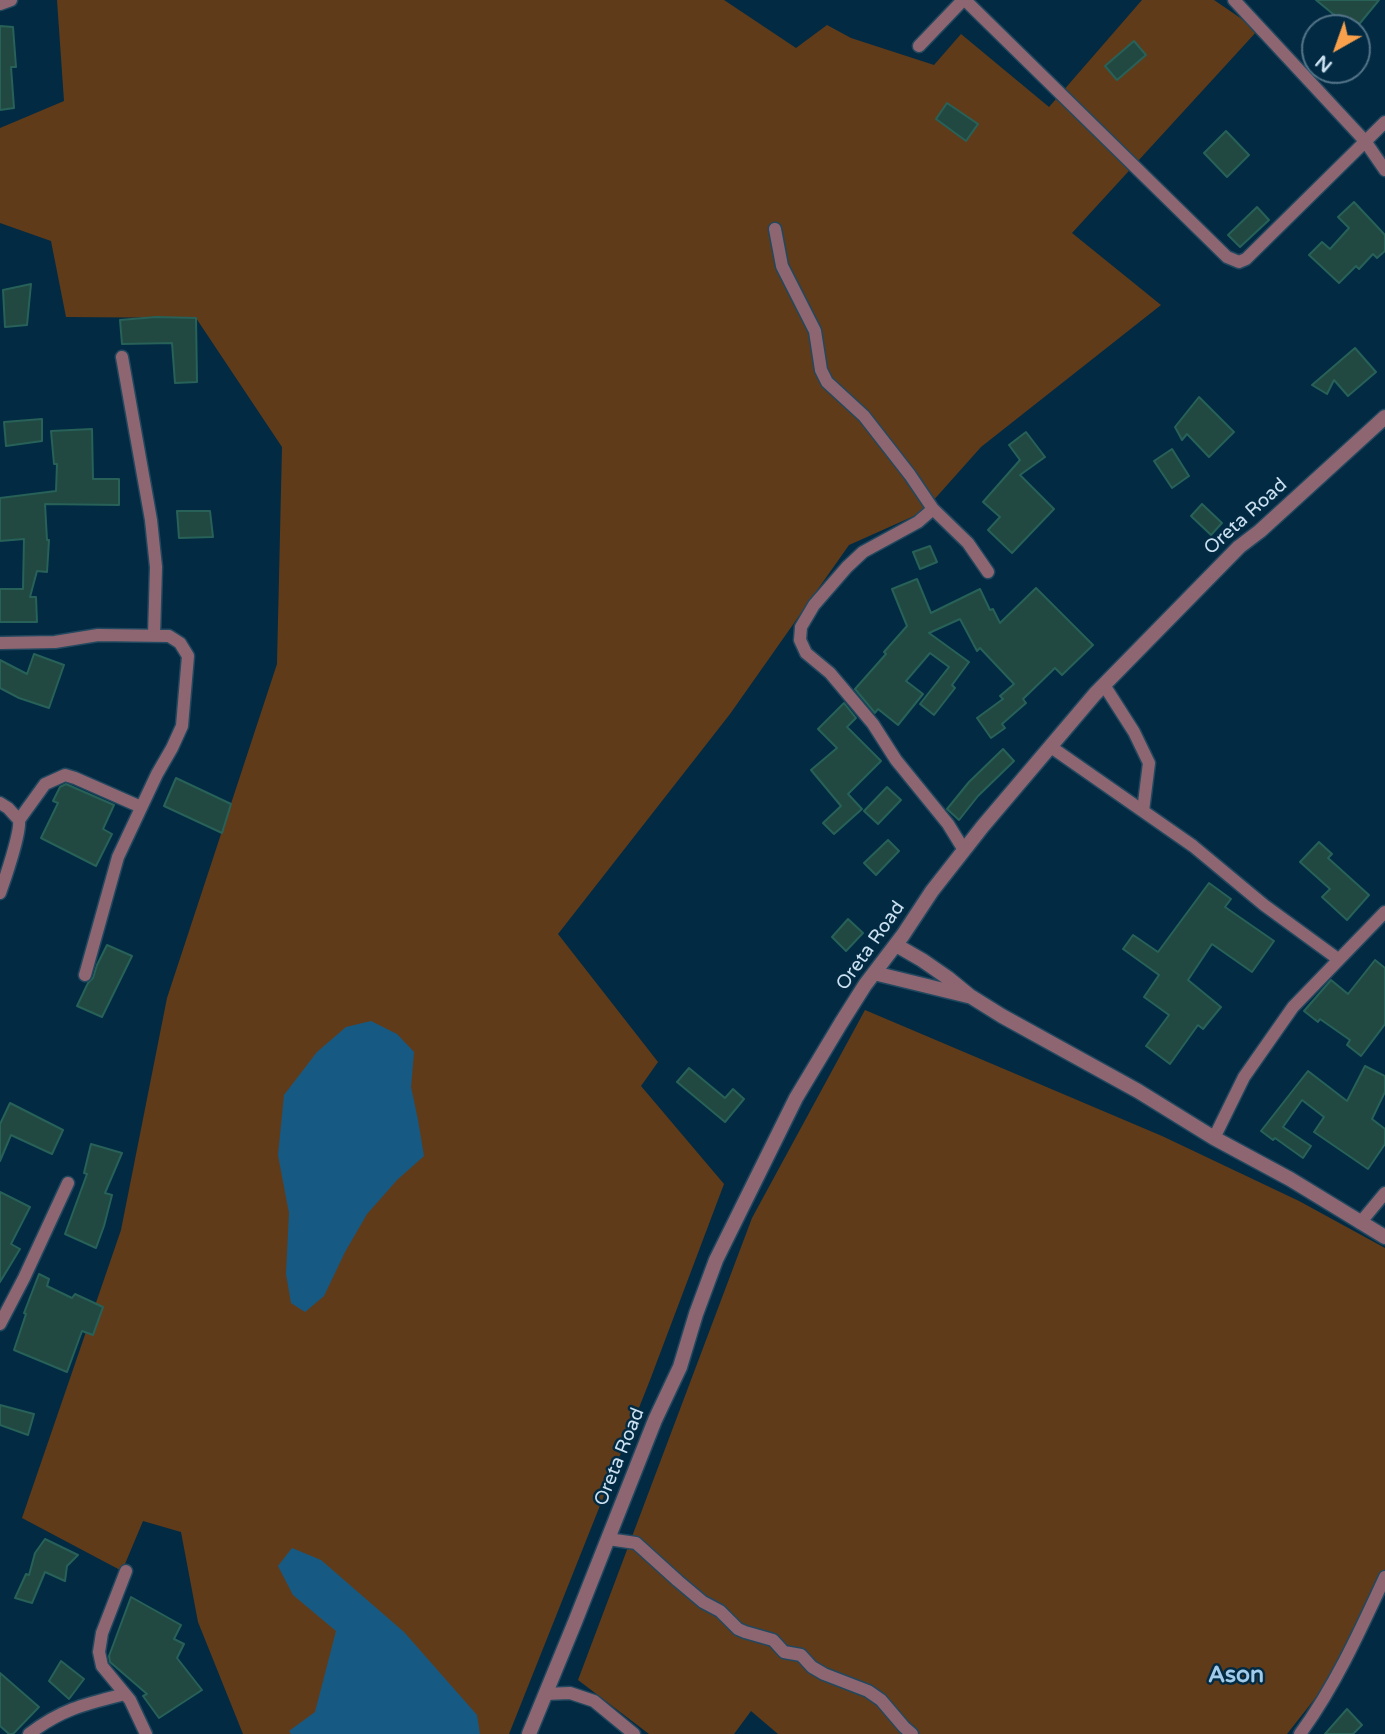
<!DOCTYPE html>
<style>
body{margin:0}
#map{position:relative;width:1385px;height:1734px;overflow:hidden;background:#022b43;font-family:"Varela Round",sans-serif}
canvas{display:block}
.north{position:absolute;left:1301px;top:14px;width:70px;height:70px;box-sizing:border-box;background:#022b43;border:2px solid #527388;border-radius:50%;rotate:220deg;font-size:19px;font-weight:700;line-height:28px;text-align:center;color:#cbe0f0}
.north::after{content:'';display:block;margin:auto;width:24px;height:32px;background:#f9a04c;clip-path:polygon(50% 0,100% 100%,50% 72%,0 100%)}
</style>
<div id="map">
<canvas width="1385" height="1734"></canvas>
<div class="north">N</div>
</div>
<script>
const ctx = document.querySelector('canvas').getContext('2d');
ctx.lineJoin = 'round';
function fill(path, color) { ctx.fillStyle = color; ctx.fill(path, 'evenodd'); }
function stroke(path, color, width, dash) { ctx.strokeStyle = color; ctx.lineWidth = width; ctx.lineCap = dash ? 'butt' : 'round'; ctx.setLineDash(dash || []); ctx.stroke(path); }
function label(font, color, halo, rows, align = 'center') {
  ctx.font = font + ' "Varela Round",sans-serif'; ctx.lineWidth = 5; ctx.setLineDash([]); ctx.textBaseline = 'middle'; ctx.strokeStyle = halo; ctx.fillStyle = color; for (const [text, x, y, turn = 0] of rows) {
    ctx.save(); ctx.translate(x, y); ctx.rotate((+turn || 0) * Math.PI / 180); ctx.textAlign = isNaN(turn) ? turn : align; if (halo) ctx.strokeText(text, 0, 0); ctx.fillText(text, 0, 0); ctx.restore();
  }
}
const green = new Path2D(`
 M 57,0 L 724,0 L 796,48 L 827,25 L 851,38 L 934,65 L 961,34 L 1049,107 L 1142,0 L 1214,0 L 1258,30 L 1072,233 L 1161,305 L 981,447 L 923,512 L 849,545 L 730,714 L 558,934 L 658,1062 L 641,1086 L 724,1184 L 650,1380 L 509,1734 L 243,1734 L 198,1622 L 181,1532 L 143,1521 L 122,1571 L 22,1518 L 121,1230 L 167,998 L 277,664 L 282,447 L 196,318 L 66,317 L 51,241 L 0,223 L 0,128 L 64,101 Z
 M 865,1010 L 1162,1136 L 1299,1201 L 1385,1248 L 1385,1582 L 1343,1663 L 1287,1734 L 778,1734 L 751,1711 L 734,1734 L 649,1734 L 578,1680 L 752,1218 Z`);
const water = new Path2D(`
 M 371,1021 L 397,1034 L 414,1052 L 411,1087 L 418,1120 L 424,1156 L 397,1180 L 367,1214 L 345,1252 L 324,1296 L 305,1312 L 291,1303 L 286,1274 L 289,1213 L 278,1155 L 284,1095 L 317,1052 L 346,1027 Z
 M 292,1548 L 321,1560 L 404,1632 L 477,1715 L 480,1734 L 291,1734 L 289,1731 L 315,1712 L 336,1631 L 293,1595 L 278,1566 Z`);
const building = new Path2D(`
 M 1316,0 L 1379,0 L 1356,28 L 1350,28 Z
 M 0,26 L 13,27 L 16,67 L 11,67 L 14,108 L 0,110 Z
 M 1134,41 L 1146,55 L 1117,80 L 1105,66 Z
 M 947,103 L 978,124 L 966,141 L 936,119 Z
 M 1226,131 L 1249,155 L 1227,177 L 1204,153 Z
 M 1354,202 L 1385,235 L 1385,251 L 1377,258 L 1373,254 L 1359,269 L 1356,266 L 1339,283 L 1309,255 L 1322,242 L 1330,249 L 1349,228 L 1338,217 Z
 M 1257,207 L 1269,220 L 1240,247 L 1228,235 Z
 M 31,284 L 27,325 L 5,327 L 3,290 Z
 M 156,317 L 196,318 L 197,382 L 175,383 L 172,343 L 122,344 L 120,320 Z
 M 1355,348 L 1376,372 L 1348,396 L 1334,380 L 1327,394 L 1312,385 Z
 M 1199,397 L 1234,432 L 1209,457 L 1187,434 L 1182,440 L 1175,427 Z
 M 42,419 L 42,441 L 6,446 L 4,422 Z
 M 92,429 L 93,479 L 119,479 L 119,505 L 45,504 L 47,540 L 49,540 L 47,572 L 37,571 L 30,597 L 36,597 L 37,622 L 0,622 L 0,589 L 23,589 L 24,539 L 0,541 L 0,498 L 56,491 L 57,464 L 54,464 L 51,431 Z
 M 1026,432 L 1045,457 L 1020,475 L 1054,509 L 1012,553 L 988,530 L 1000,517 L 983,502 L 1020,460 L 1009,445 Z
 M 1172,449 L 1189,476 L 1172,488 L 1154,461 Z
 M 1202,504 L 1222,523 L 1211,535 L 1191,516 Z
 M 177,511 L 210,511 L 213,537 L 179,538 Z
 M 930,546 L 937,562 L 920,569 L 913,552 Z
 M 917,579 L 931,613 L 980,589 L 990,610 L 993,609 L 1000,623 L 1036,588 L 1093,645 L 1062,675 L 1055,668 L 1023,699 L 1026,703 L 1002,724 L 1005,728 L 991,738 L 977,718 L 1003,699 L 1000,696 L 1014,684 L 980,648 L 977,651 L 960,619 L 929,633 L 969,662 L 952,685 L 955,688 L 934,715 L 920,704 L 949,667 L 930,653 L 906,681 L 923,694 L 898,725 L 878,709 L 875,713 L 855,689 L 886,654 L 884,652 L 907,626 L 892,589 Z
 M 34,654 L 64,665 L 49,708 L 19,698 L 0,688 L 0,660 L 27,674 Z
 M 844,703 L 856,718 L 847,727 L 881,761 L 848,794 L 862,809 L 834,834 L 823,823 L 841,806 L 811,770 L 837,748 L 818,729 Z
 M 1003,749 L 1014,761 L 978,796 L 959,820 L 947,809 L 969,782 Z
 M 176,778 L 231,804 L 222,833 L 164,806 Z
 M 66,784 L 114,805 L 103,829 L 112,834 L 96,866 L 41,838 L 58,803 L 53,801 L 60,787 Z
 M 887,787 L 901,800 L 878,824 L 864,811 Z
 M 888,840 L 899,851 L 876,875 L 864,863 Z
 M 1319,842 L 1332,854 L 1328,858 L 1369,895 L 1347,920 L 1322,897 L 1330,889 L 1300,862 Z
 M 1209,883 L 1231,899 L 1225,907 L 1274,941 L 1252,972 L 1212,944 L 1188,980 L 1221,1007 L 1203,1029 L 1198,1025 L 1170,1064 L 1146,1046 L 1169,1015 L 1144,997 L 1159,975 L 1123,949 L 1133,935 L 1158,952 Z
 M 848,919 L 863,933 L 846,951 L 832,937 Z
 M 107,945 L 132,956 L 102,1017 L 77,1006 L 88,983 L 93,978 L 97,965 Z
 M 1375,960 L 1385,968 L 1385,1024 L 1361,1056 L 1347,1045 L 1350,1040 L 1320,1019 L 1318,1022 L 1304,1011 L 1331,980 L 1348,994 Z
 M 1365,1066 L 1385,1076 L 1385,1092 L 1372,1119 L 1385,1129 L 1385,1144 L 1368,1169 L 1314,1132 L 1324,1117 L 1302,1100 L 1283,1127 L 1311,1146 L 1303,1158 L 1275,1138 L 1273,1140 L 1261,1131 L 1308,1071 L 1347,1101 Z
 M 689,1068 L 725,1098 L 733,1089 L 744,1099 L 725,1122 L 677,1082 Z
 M 10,1103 L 63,1130 L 52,1154 L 11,1135 L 0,1161 L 0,1124 Z
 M 91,1144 L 122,1153 L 105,1193 L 112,1195 L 104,1226 L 96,1248 L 65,1234 L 87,1174 L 84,1173 Z
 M 0,1192 L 30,1207 L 11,1244 L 20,1249 L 0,1282 Z
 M 39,1274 L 49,1279 L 47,1286 L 72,1298 L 75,1294 L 103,1307 L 93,1335 L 82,1331 L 67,1372 L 14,1350 L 26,1314 L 24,1313 Z
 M 0,1405 L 34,1414 L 28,1435 L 0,1425 Z
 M 45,1539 L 78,1555 L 67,1566 L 65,1581 L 45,1572 L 32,1603 L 15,1598 L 26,1574 L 29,1575 L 35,1553 Z
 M 131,1597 L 181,1625 L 174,1639 L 184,1644 L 177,1658 L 202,1690 L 159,1718 L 143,1696 L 147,1694 L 110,1662 L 109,1656 Z
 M 61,1661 L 84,1679 L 69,1699 L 49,1681 Z
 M 0,1673 L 39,1707 L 13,1734 L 9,1734 L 0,1726 Z
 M 1347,1709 L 1362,1725 L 1353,1734 L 1325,1734 Z`);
const minor = new Path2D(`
 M 965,0 L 1227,257 L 1239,262 L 1246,259 L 1385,122
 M 1234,0 L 1365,141 L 1385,170
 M 0,4 L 11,0
 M 919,46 L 963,0
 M 775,229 L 782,266 L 815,331 L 821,370 L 827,382 L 864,416 L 910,475 L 933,509 L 968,543 L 988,572
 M 122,357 L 151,520 L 156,567 L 154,636
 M 933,509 L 918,522 L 863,552 L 847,567 L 814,605 L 801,627 L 800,640 L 806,653 L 830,673 L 873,724 L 896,760 L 948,824 L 964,850
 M 0,643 L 55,642 L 98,635 L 169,636 L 180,643 L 188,656 L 182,726 L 172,748 L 157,774 L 118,857 L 85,975
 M 1104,685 L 1134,732 L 1149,763 L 1143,811
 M 1051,747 L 1193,846 L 1264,905 L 1338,959
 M 0,803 L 8,808 L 19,820
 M 0,893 C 5,879 21,832 19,820 L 45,784 L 65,775 L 75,778 L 141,807
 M 1214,1138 L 1244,1077 L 1293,1007 L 1385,912
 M 1360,1223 L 1385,1193
 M 0,1324 L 24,1278 L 68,1183
 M 608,1539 L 636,1543 L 678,1581 L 703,1602 L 720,1611 L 738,1629 L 745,1632 L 773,1640 L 784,1652 L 801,1655 L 812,1667 L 824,1674 L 868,1691 L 881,1700 L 904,1727 L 912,1734
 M 126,1571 L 102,1633 L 99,1652 L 102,1666 L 130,1700 L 146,1734
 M 545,1694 L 570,1693 L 594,1701 L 634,1734
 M 29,1734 C 62,1709 85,1704 125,1694
 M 1300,1734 C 1335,1686 1360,1631 1385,1577`);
const tertiary = new Path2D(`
 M 896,945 L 922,960 L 948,978 L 970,996 L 1002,1016 L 1138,1091 L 1214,1138 L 1290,1179 L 1385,1237
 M 874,973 L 968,996
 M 529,1734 L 575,1622 L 655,1420 L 680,1367 L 696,1314 L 716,1260 L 796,1098 L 841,1023 L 865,985 L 903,935 L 932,891 L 983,826 L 1095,694 L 1239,547 L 1260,531 L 1385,417`);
const streetNames = [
 ["Oreta Road",1246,517,-42],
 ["Oreta Road",871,946,-55],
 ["Oreta Road",620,1457,-68]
];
const quarterNames = [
 ["Ason",1236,1676]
];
fill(green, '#603b1a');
fill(water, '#165a84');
fill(building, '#214942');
stroke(building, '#276158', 2);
stroke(minor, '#22485f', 15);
stroke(tertiary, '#22485f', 17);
stroke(minor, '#8e6671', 12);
stroke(tertiary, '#8e6671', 14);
label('19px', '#cbe0f0', '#022b43', streetNames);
label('bold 23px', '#a1cbea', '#022b43', quarterNames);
</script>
